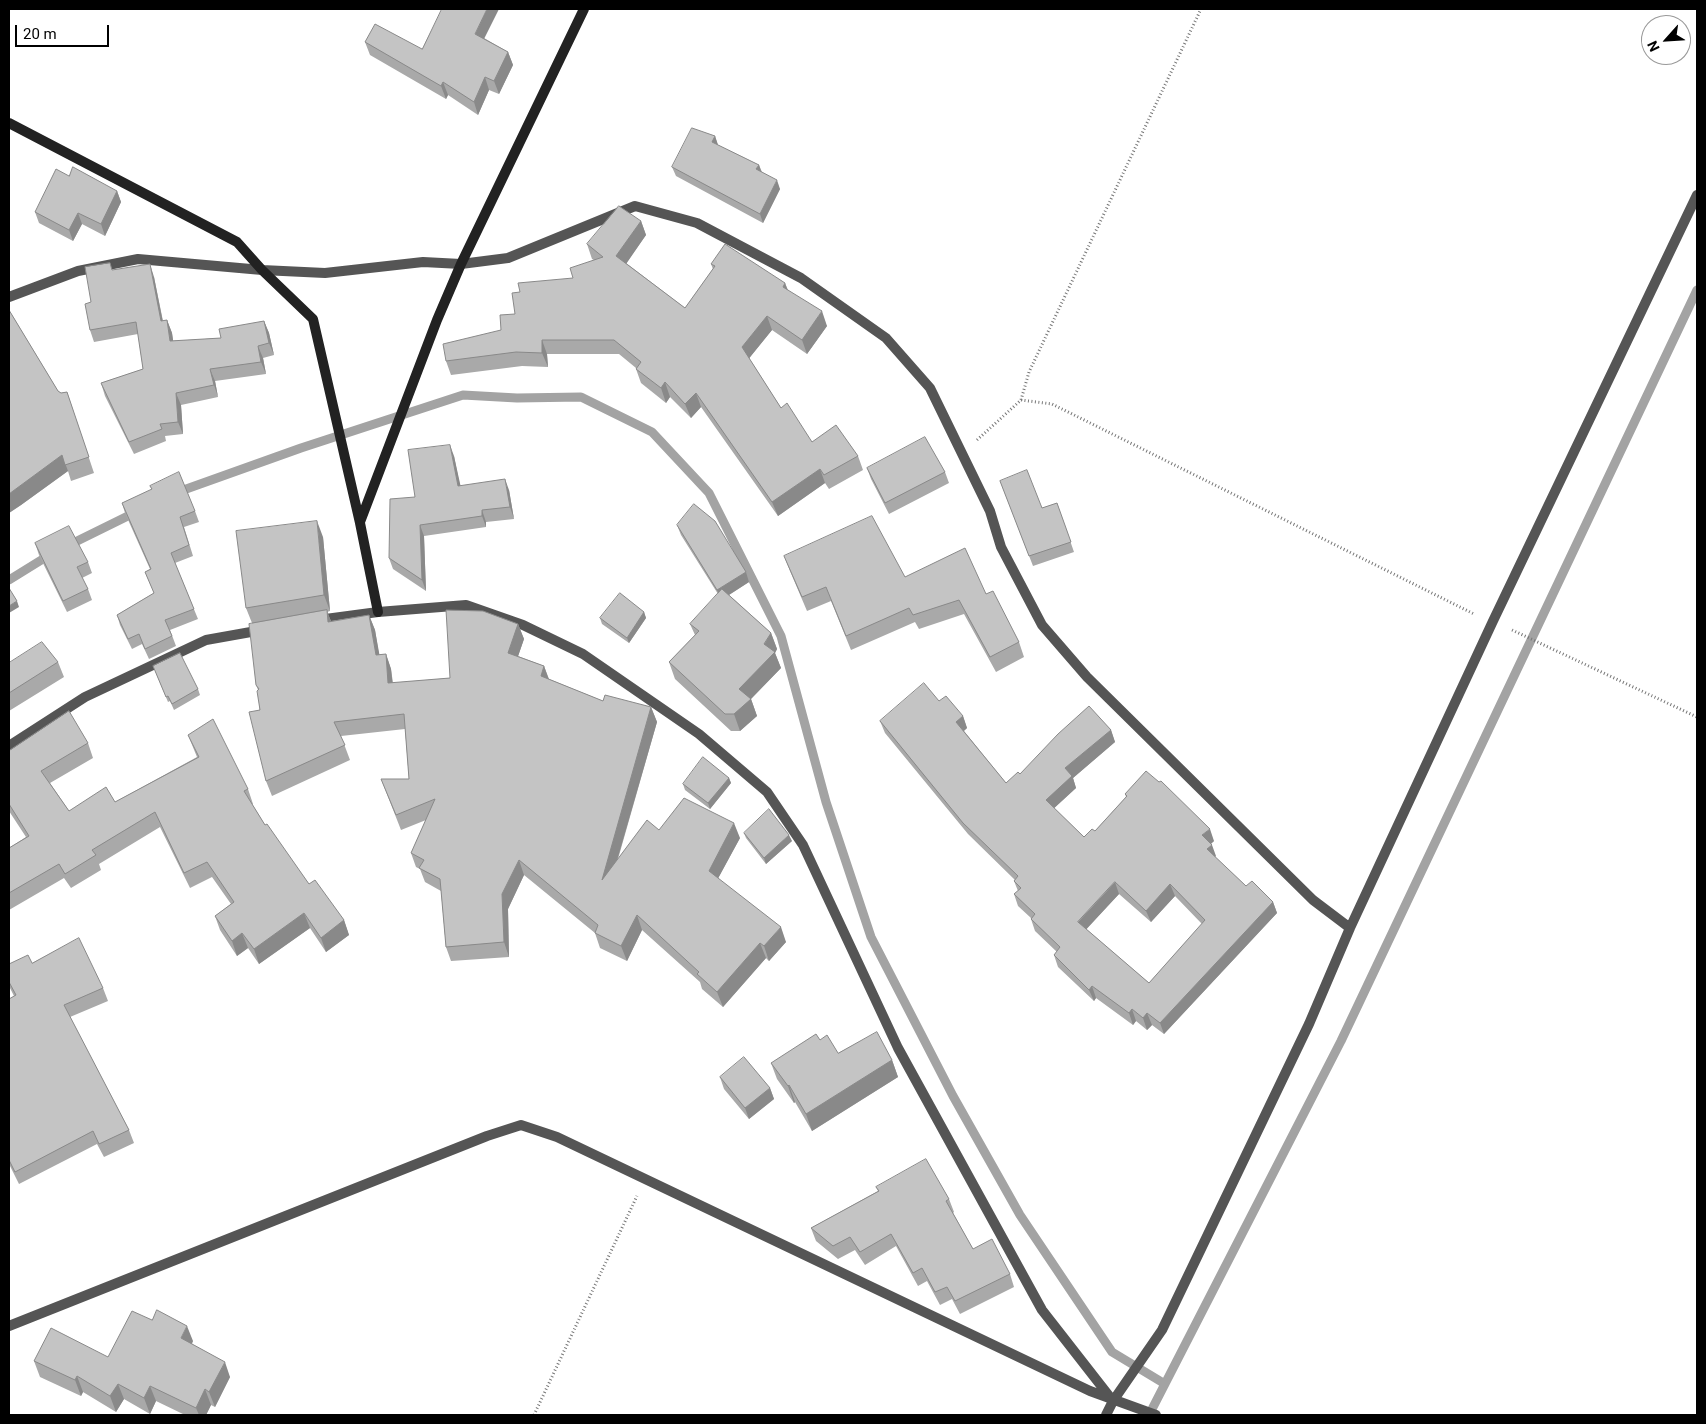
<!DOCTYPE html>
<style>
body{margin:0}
#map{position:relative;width:1706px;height:1424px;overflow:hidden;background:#fff;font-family:Roboto,sans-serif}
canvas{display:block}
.frame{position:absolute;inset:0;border:10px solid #000;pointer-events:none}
.north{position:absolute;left:1641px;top:15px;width:50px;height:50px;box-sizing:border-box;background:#fff;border:1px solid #999;border-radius:50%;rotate:244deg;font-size:14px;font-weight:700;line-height:20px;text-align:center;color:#000}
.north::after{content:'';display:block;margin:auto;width:18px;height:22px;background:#000;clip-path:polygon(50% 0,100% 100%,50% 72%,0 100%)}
.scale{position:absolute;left:15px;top:25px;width:94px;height:22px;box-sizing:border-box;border:2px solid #000;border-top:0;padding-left:6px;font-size:15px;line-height:18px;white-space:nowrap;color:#000;-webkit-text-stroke:4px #fff;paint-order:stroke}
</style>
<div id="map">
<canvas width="1706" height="1424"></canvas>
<div class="frame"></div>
<div class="north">N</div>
<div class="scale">20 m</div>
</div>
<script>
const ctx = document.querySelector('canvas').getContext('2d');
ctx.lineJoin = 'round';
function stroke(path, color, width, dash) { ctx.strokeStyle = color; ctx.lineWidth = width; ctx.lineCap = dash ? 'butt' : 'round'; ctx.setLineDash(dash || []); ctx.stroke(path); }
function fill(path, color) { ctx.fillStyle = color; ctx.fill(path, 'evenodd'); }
const stream = new Path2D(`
 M 175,493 L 301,448 L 463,395 L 517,398 L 581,397 L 652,432 L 709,493 L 781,636 L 826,802 L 871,937 L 953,1096 L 1020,1215 L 1112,1352 L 1165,1384
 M 67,546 L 136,512
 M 9,580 L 51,554
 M 1149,1415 L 1341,1041 L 1697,290`);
const path = new Path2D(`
 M 1021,400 L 1052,404 L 1474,614
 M 977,440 L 1021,400 L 1029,372 L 1201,9
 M 1512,630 L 1697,717
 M 534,1415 L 637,1196`);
const street = new Path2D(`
 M 9,297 L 78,271 L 138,259 L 262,270 L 325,273 L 423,262 L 461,264 L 508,258 L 635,206 L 697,223 L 801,278 L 886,338 L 930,388 L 990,511 L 1001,547 L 1042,625 L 1087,677 L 1313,900 L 1350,928
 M 318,620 L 378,612 L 466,605 L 523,625 L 583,654 L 699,734 L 767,792 L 803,845 L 898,1048 L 1042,1310 L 1113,1401
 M 9,746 L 85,697 L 206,640 L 262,630
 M 9,1326 L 487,1136 L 521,1125 L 557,1137 L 1090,1391 L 1156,1415
 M 1106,1415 L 1113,1401 L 1162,1330 L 1309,1024 L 1350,928 L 1493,621 L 1697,195`);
const secondary = new Path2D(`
 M 9,123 L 237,242 L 262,270 L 313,319 L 360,523 L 378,612
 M 360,522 L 437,320 L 461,264 L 584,9`);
const wall = new Path2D(`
 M 484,38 L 508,52 L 513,65 L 499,94 L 489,90 L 478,115 L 448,95 L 446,99 L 370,55 L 365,42 L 422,49 Z
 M 715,136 L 718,145 L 759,165 L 762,172 L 780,189 L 763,223 L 676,176 L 672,167 Z
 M 69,176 L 117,191 L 121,202 L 105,236 L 82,224 L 73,241 L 39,223 L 35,212 Z
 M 641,221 L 646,235 L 626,263 L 685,308 L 713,269 L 711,264 L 785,283 L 788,290 L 827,326 L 807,354 L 772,330 L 749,358 L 781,408 L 812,442 L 858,456 L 863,470 L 829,489 L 825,483 L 778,516 L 701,407 L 691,418 L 670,397 L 666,403 L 641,383 L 636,369 L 636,368 L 619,354 L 547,354 L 548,367 L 522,366 L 451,375 L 446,361 L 501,330 L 515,314 L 520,292 L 573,278 L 594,260 L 592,259 L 587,244 Z
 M 113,270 L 154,277 L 163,321 L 167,320 L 172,333 L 173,341 L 221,338 L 264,321 L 269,333 L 274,355 L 263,358 L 266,374 L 215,381 L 218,397 L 181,405 L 183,434 L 165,436 L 166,441 L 134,454 L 105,396 L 101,383 L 143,369 L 138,334 L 94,342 L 90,330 L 91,302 Z
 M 9,310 L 58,391 L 61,393 L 67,392 L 94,473 L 71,481 L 68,471 L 21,505 L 9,513 Z
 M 454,456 L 460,486 L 509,490 L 514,519 L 486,522 L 486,527 L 424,536 L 426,591 L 393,569 L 389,558 L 415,497 Z
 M 867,468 L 945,472 L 949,483 L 889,514 L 871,479 Z
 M 1000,481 L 1042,508 L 1057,503 L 1074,552 L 1033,566 Z
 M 150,486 L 195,511 L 199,522 L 184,527 L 193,556 L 175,563 L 198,619 L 170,630 L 176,646 L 149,659 L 142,644 L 132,649 L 120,625 L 117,615 L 154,593 L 145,572 L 150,569 L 125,513 L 122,503 L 152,490 Z
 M 677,525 L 746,572 L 749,582 L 729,595 L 771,633 L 777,649 L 775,653 L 781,668 L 751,699 L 757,716 L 740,731 L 731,731 L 675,679 L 669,662 L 695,635 L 690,624 L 718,594 L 681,535 Z
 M 323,537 L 330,611 L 327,612 L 331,621 L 369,615 L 375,630 L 379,655 L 386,654 L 391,669 L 393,683 L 450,678 L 518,624 L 524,639 L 518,656 L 544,666 L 549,679 L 603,701 L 651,707 L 657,722 L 618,859 L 659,830 L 740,838 L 718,878 L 786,942 L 769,961 L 766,958 L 723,1007 L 702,989 L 700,982 L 642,930 L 627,961 L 600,948 L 595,933 L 524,875 L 508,909 L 509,957 L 451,961 L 446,947 L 441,891 L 425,882 L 420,869 L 416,867 L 411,853 L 426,820 L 401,830 L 381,779 L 409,779 L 405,729 L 341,736 L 350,760 L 272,796 L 266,781 L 258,690 L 256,685 L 252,623 L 246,608 Z
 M 35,543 L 88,562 L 92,573 L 82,578 L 88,589 L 92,600 L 67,612 L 39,555 Z
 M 784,556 L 905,577 L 986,594 L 1019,642 L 1024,657 L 996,672 L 964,614 L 919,629 L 915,622 L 851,650 L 831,601 L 807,611 L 790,571 Z
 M 644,612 L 646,618 L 629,643 L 602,624 L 600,618 Z
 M 58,662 L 64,677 L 9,711 L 9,663 Z
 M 153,666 L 198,689 L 200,695 L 174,710 L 170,701 L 168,702 Z
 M 939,701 L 963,716 L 967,728 L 964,731 L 1006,783 L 1020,774 L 1111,730 L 1115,742 L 1073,778 L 1076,788 L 1054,808 L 1084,837 L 1095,831 L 1126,797 L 1125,794 L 1214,841 L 1211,844 L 1215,857 L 1246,886 L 1273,902 L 1277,913 L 1164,1034 L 1152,1025 L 1147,1030 L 1136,1021 L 1133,1025 L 1096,998 L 1094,1001 L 1058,967 L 1054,955 L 1057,952 L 1035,931 L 1031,919 L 1031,918 L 1018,906 L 1014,894 L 1018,891 L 1014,881 L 1015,880 L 968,834 L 885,733 L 880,721 ZM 1119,894 L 1151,922 L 1175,896 L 1202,924 L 1149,983 L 1086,929 Z
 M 188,735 L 248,789 L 253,804 L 252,804 L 265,825 L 309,884 L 344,920 L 349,935 L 326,952 L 310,928 L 259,964 L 248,948 L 237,956 L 220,930 L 215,916 L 231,904 L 212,877 L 190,888 L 160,827 L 99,864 L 101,870 L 71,888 L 64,878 L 9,910 L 9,848 L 26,837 L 9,811 L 9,751 L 88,743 L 93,758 L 50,783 L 69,811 L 115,802 L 197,757 Z
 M 729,778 L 731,783 L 710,809 L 685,790 L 683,784 Z
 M 744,833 L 792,841 L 766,864 L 746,838 Z
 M 32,963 L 103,988 L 108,1001 L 70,1017 L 129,1130 L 134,1143 L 104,1157 L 97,1144 L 19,1184 L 9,1164 L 9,999 L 14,996 L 9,986 L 9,964 Z
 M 820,1040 L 838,1053 L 892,1060 L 898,1077 L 812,1131 L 795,1102 L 794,1103 L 777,1079 L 771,1063 Z
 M 720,1077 L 770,1088 L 774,1099 L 749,1119 L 724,1089 Z
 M 876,1187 L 949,1199 L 954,1212 L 953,1213 L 973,1249 L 1010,1274 L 1014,1287 L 960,1314 L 952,1299 L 940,1305 L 927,1281 L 918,1286 L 896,1246 L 865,1265 L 855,1250 L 838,1259 L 816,1241 L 811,1228 L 878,1191 Z
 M 193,1341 L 192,1344 L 230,1377 L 215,1407 L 211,1405 L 206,1415 L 185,1415 L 156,1401 L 150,1414 L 124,1399 L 116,1412 L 83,1392 L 81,1396 L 40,1377 L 34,1361 L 108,1357 Z`);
const shadedWall = new Path2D(`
 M 487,9 L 499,9 L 480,47 L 475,34 Z
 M 508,52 L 513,65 L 499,94 L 494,81 Z
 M 485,77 L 489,90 L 478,115 L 474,102 Z
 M 443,82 L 448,95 L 446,99 L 441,86 Z
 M 715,136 L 718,145 L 712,142 Z
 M 759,165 L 762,174 L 756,169 Z
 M 777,180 L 780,189 L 763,223 L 760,214 Z
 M 117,191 L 121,202 L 105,236 L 101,224 Z
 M 78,213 L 82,224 L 73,241 L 69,230 Z
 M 641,221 L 646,235 L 622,270 L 616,256 Z
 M 150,264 L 154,277 L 165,333 L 161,321 Z
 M 785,283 L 790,297 L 783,287 Z
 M 822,311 L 827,326 L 807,354 L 802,340 Z
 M 767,316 L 772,330 L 747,361 L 742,347 Z
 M 167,320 L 172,333 L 175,353 L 170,341 Z
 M 264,321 L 269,333 L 274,355 L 269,343 Z
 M 542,340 L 547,354 L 548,367 L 542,353 Z
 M 258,346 L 263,358 L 266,374 L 261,362 Z
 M 210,369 L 215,381 L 218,397 L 214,385 Z
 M 665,382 L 670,397 L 666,403 L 661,388 Z
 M 176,393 L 181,405 L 183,434 L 178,422 Z
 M 696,393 L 701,407 L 691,418 L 685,404 Z
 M 450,445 L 454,456 L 463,497 L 458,486 Z
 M 62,455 L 68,471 L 21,505 L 9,513 L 9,494 Z
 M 820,469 L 825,483 L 778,516 L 772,502 Z
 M 505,479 L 509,490 L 514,519 L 510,507 Z
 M 482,510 L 486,522 L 486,527 L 482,516 Z
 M 317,521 L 323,537 L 330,611 L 324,595 Z
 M 420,525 L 424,536 L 426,591 L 422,580 Z
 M 746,572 L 749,582 L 721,600 L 717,590 Z
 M 17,601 L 19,607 L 9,613 L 9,606 Z
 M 327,610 L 332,625 L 328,622 Z
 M 644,612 L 646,618 L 629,643 L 627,638 Z
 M 369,615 L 375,630 L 382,669 L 376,655 Z
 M 518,624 L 524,639 L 514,668 L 508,653 Z
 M 771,633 L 777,649 L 775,653 L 781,668 L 748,702 L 751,699 L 757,716 L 740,731 L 734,714 L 739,689 Z
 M 386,654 L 391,669 L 394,698 L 388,683 Z
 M 544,666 L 549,680 L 541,676 Z
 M 651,707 L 657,722 L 607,895 L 602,880 Z
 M 963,716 L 967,728 L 960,734 L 956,722 Z
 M 1111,730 L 1115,742 L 1073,778 L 1076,788 L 1050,812 L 1046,800 L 1065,768 Z
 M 729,778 L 731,783 L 710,809 L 708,803 Z
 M 734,823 L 740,838 L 714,886 L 709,871 Z
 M 1210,829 L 1214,841 L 1207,847 L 1202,835 Z
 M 789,835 L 792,841 L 766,864 L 764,858 Z
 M 1212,845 L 1216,856 L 1212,861 L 1207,849 Z
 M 519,860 L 524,875 L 508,909 L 509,957 L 504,942 L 502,894 Z
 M 1115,882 L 1119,894 L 1082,934 L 1078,922 Z
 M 1170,884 L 1175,896 L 1151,922 L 1146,911 Z
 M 1273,902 L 1277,913 L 1164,1034 L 1160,1023 Z
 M 304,913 L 310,928 L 259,964 L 254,949 Z
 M 637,915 L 642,930 L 627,961 L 621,946 Z
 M 344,920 L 349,935 L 326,952 L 321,938 Z
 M 781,927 L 786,942 L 769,961 L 764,946 Z
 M 242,933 L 248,948 L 237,956 L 232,941 Z
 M 760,943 L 766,958 L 723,1007 L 717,992 Z
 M 1092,986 L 1096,998 L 1094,1001 L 1089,990 Z
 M 1132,1009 L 1136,1021 L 1133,1025 L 1129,1013 Z
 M 1147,1013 L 1152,1025 L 1147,1030 L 1143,1018 Z
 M 892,1060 L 898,1077 L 812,1131 L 806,1114 Z
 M 789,1085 L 795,1102 L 794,1103 L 788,1086 Z
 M 770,1088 L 774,1099 L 749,1119 L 745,1108 Z
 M 187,1326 L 193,1341 L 186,1353 L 181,1338 Z
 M 225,1362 L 230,1377 L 215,1407 L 209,1392 Z
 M 77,1376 L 83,1392 L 81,1396 L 75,1380 Z
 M 118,1384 L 124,1399 L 116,1412 L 110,1396 Z
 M 150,1386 L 156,1401 L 150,1414 L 144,1398 Z
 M 205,1389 L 211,1405 L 206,1415 L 199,1415 L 196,1408 Z`);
const building = new Path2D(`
 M 442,9 L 487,9 L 475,34 L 508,52 L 494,81 L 485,77 L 474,102 L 443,82 L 441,86 L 365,42 L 375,24 L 422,49 Z
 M 692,128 L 715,136 L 712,142 L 759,165 L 756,169 L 777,180 L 760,214 L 672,167 Z
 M 73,167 L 117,191 L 101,224 L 78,213 L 69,230 L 35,212 L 56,169 L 69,176 Z
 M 619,206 L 641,221 L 616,256 L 685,308 L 715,266 L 711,264 L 725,244 L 785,283 L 783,287 L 822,311 L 802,340 L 767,316 L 742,347 L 781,408 L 787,403 L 812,442 L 836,425 L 858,456 L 824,475 L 820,469 L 772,502 L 696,393 L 685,404 L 665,382 L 661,388 L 636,369 L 641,362 L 614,340 L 542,340 L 542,353 L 516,352 L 446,361 L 443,344 L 501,330 L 500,315 L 515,314 L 512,293 L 520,292 L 518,283 L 573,278 L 570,268 L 603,257 L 587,244 Z
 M 110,263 L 112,270 L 150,264 L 161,321 L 167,320 L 170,341 L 221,338 L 219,329 L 264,321 L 269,343 L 258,346 L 261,362 L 210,369 L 214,385 L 176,393 L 178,422 L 160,424 L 162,429 L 129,442 L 101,383 L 143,369 L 136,322 L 90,330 L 85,304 L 91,302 L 85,267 Z
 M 9,310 L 58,391 L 61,393 L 67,392 L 89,457 L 65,465 L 62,455 L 9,494 Z
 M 925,437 L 945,472 L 885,503 L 867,468 Z
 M 450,445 L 458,486 L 505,479 L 510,507 L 482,510 L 482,516 L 420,525 L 422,580 L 389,558 L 390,499 L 415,497 L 408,450 Z
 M 1027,470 L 1042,508 L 1057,503 L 1071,542 L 1029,556 L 1000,481 Z
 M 179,472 L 195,511 L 180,517 L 189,545 L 171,553 L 194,609 L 165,620 L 172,636 L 145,649 L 139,634 L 128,639 L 117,615 L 154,593 L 145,572 L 151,569 L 122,503 L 152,489 L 150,486 Z
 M 694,504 L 715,521 L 746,572 L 717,590 L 677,525 Z
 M 872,516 L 905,577 L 965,548 L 986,594 L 993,591 L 1019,642 L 990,657 L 959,600 L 913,615 L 909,608 L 846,636 L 826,587 L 802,597 L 784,556 Z
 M 317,521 L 324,595 L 246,608 L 236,531 Z
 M 69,526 L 88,562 L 77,567 L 88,589 L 63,601 L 35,543 Z
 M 9,588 L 17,601 L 9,606 Z
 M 722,589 L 771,633 L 764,644 L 775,652 L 739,689 L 751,699 L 734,714 L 725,714 L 669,662 L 699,631 L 690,624 Z
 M 620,593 L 644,612 L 627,638 L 600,618 Z
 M 327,610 L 328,622 L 369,615 L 376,655 L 386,654 L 388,683 L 450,678 L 446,610 L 483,611 L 518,624 L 508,653 L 544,666 L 541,676 L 603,701 L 605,695 L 651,707 L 602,880 L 647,820 L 659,830 L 684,798 L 734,823 L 709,871 L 781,927 L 764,946 L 760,943 L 717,992 L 697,974 L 699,972 L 637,915 L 621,946 L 595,933 L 598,925 L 519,860 L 502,894 L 504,942 L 446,947 L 440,879 L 419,868 L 424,860 L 411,853 L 435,799 L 396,815 L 381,779 L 409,779 L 404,714 L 334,722 L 345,745 L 266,781 L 249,712 L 260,710 L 257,691 L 259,689 L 256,685 L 249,624 Z
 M 42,642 L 58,662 L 9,693 L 9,663 Z
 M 180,653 L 198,689 L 172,704 L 168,696 L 166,697 L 153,666 Z
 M 924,683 L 939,701 L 946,696 L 963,716 L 956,722 L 1006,783 L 1018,772 L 1020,774 L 1058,734 L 1089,706 L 1111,730 L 1065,768 L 1072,776 L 1046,800 L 1084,837 L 1092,829 L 1095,831 L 1127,796 L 1125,794 L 1146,771 L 1159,782 L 1161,781 L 1210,829 L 1202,835 L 1212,845 L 1207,849 L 1246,886 L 1252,881 L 1273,902 L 1160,1023 L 1147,1013 L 1143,1018 L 1132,1009 L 1129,1013 L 1092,986 L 1089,990 L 1054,955 L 1060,947 L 1031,919 L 1035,914 L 1014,894 L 1021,888 L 1014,881 L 1018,876 L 963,823 L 880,721 ZM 1115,882 L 1146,911 L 1170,884 L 1205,920 L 1149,983 L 1078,922 Z
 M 69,711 L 88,743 L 41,771 L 69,811 L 106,787 L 115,802 L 199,757 L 188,735 L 213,719 L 248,789 L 244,791 L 265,825 L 267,824 L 309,884 L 315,880 L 344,920 L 321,938 L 304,913 L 254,949 L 242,933 L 232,941 L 215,916 L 234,902 L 207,862 L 184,873 L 155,812 L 92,850 L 96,855 L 65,874 L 59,864 L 9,893 L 9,848 L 29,836 L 9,804 L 9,751 Z
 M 703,757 L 729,778 L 708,803 L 683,784 Z
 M 769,809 L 789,835 L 764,858 L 744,833 Z
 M 79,938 L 103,988 L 64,1005 L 129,1130 L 99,1144 L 93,1131 L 15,1172 L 9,1160 L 9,999 L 16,995 L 9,982 L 9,964 L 28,955 L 32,963 Z
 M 877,1032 L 892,1060 L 806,1114 L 789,1085 L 788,1086 L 771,1063 L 816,1034 L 820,1040 L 827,1035 L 838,1053 Z
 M 744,1057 L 770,1088 L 745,1108 L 720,1077 Z
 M 926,1159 L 949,1199 L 946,1201 L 973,1249 L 992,1239 L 1010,1274 L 955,1301 L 947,1287 L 935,1292 L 922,1268 L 913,1273 L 891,1234 L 860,1252 L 850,1237 L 833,1246 L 811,1228 L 879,1191 L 876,1187 Z
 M 157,1310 L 187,1326 L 181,1338 L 225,1362 L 209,1392 L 205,1389 L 196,1408 L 150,1386 L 144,1398 L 118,1384 L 110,1396 L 77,1376 L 75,1380 L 34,1361 L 51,1328 L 108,1357 L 132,1311 L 152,1320 Z`);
stroke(stream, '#a3a3a3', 9);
stroke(path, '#777', 3, [1, 2.5]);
stroke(street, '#555', 10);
stroke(secondary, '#222', 10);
fill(wall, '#a9a9a9');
fill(shadedWall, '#898989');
fill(building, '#c4c4c4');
stroke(building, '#898989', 1);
</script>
